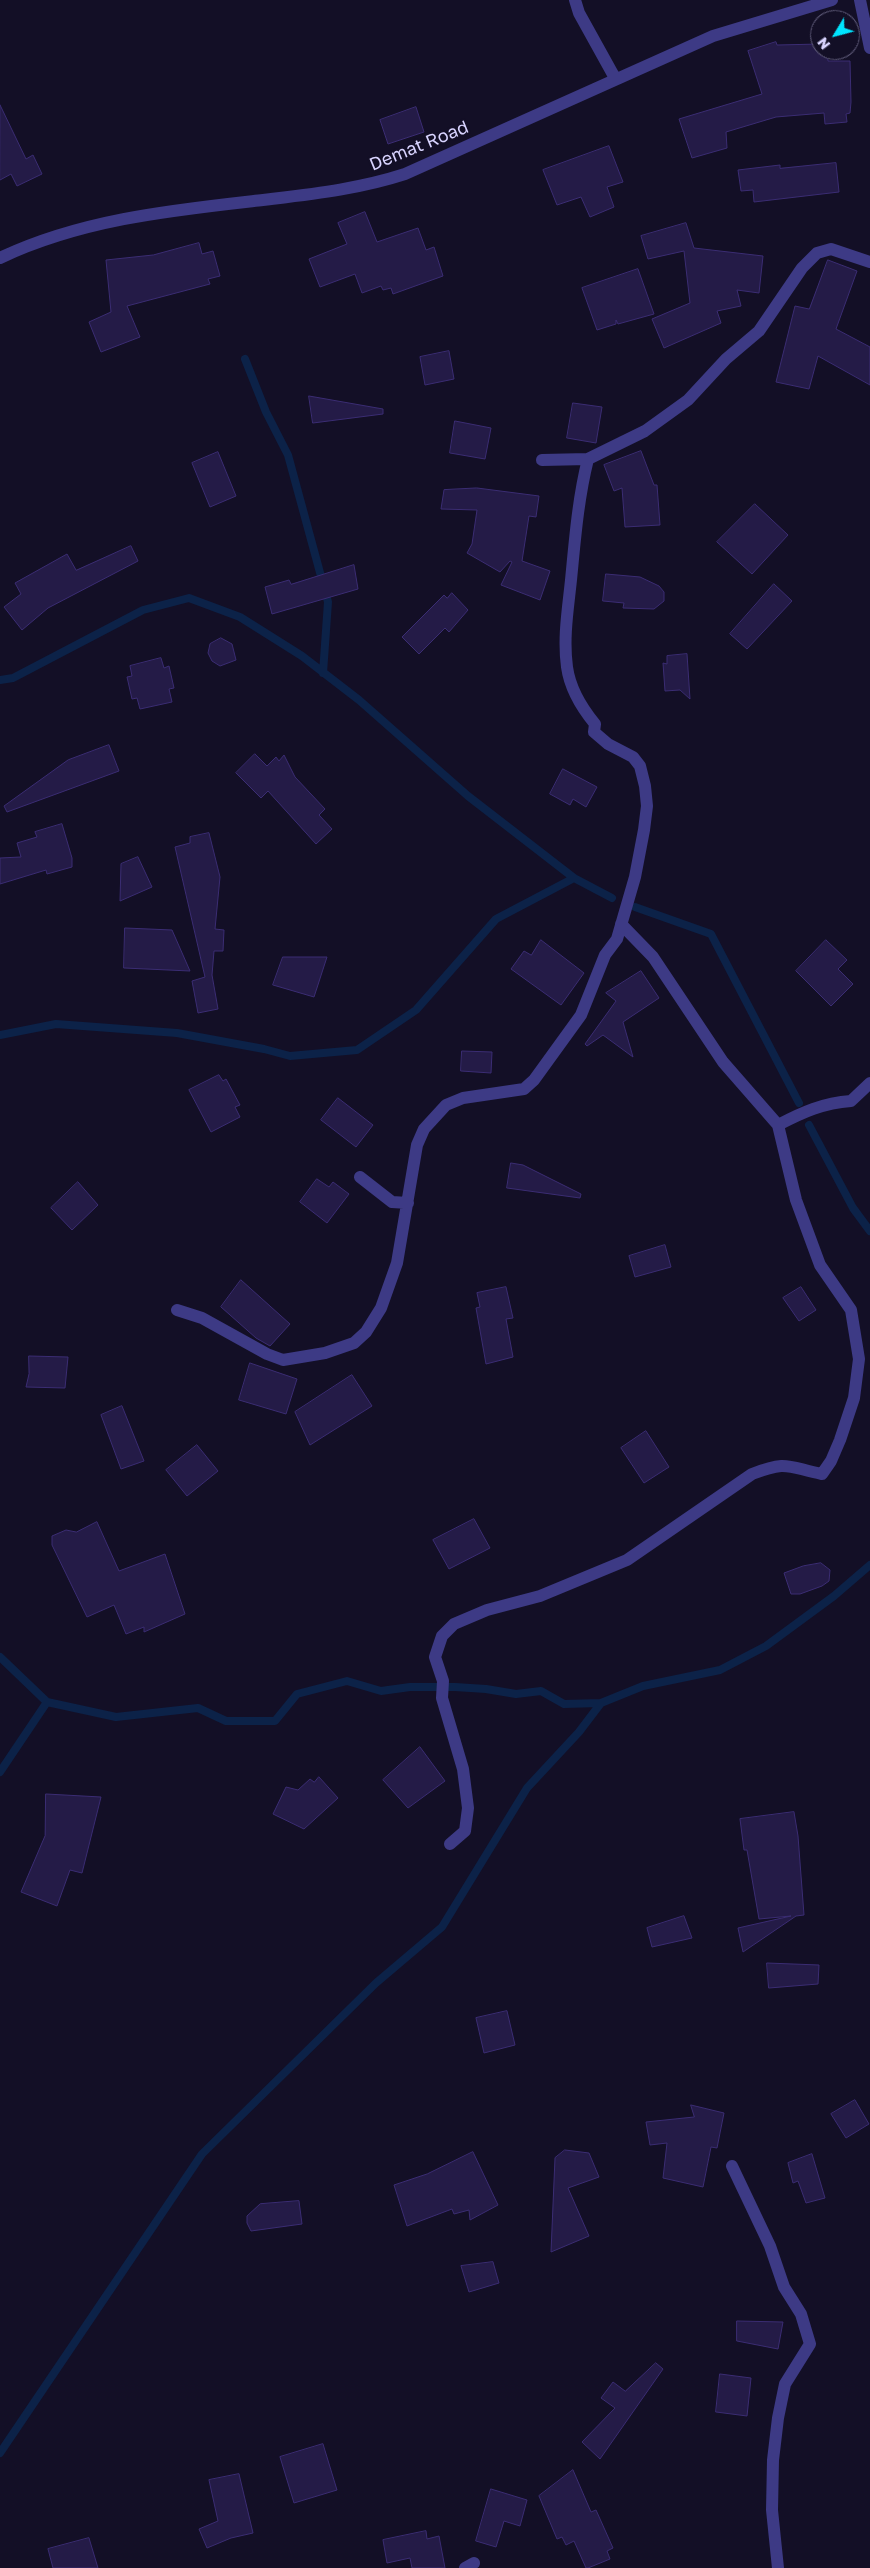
<!DOCTYPE html>
<style>
body{margin:0}
#map{position:relative;width:870px;height:2568px;overflow:hidden;background:#130f26;font-family:"Golos Text",sans-serif}
canvas{display:block}
.north{position:absolute;left:810px;top:10px;width:50px;height:50px;box-sizing:border-box;background:#130f26;border:1px solid #625e7d;border-radius:50%;rotate:233deg;font-size:14px;font-weight:700;line-height:20px;text-align:center;color:#d9d4ff}
.north::after{content:'';display:block;margin:auto;width:18px;height:22px;background:#00e5ff;clip-path:polygon(50% 0,100% 100%,50% 72%,0 100%)}
</style>
<div id="map">
<canvas width="870" height="2568"></canvas>
<div class="north">N</div>
</div>
<script>
const ctx = document.querySelector('canvas').getContext('2d');
ctx.lineJoin = 'round';
function stroke(path, color, width, dash) { ctx.strokeStyle = color; ctx.lineWidth = width; ctx.lineCap = dash ? 'butt' : 'round'; ctx.setLineDash(dash || []); ctx.stroke(path); }
function fill(path, color) { ctx.fillStyle = color; ctx.fill(path, 'evenodd'); }
function label(font, color, halo, rows, align = 'center') {
  ctx.font = font + ' "Golos Text",sans-serif'; ctx.lineWidth = 4.5; ctx.setLineDash([]); ctx.textBaseline = 'middle'; ctx.strokeStyle = halo; ctx.fillStyle = color; for (const [text, x, y, turn = 0] of rows) {
    ctx.save(); ctx.translate(x, y); ctx.rotate((+turn || 0) * Math.PI / 180); ctx.textAlign = isNaN(turn) ? turn : align; if (halo) ctx.strokeText(text, 0, 0); ctx.fillText(text, 0, 0); ctx.restore();
  }
}
const stream = new Path2D(`
 M 245,359 L 266,412 L 288,455 L 328,602 L 323,673
 M 0,680 L 13,678 L 143,610 L 189,598 L 240,617 L 302,656 L 359,700 L 468,796 L 574,878
 M 635,907 L 711,934 L 799,1103
 M 0,1035 L 56,1024 L 177,1033 L 264,1049 L 290,1056 L 357,1050 L 416,1010 L 496,919 L 574,878 L 612,898
 M 809,1125 L 853,1208 L 870,1231
 M 0,1657 L 47,1702 L 116,1717 L 198,1708 L 226,1721 L 275,1721 L 297,1694 L 347,1681 L 381,1691 L 410,1687 L 455,1687 L 486,1689 L 516,1694 L 541,1691 L 564,1704 L 601,1703 L 643,1686 L 720,1670 L 766,1646 L 834,1596 L 870,1565
 M 0,1772 L 47,1702
 M 0,2453 L 202,2154 L 376,1983 L 442,1927 L 527,1788 L 579,1732 L 601,1703`);
const building = new Path2D(`
 M 776,42 L 777,45 L 820,44 L 820,50 L 827,50 L 828,61 L 850,61 L 851,102 L 850,113 L 846,114 L 847,122 L 825,124 L 824,113 L 776,117 L 726,132 L 727,148 L 692,158 L 679,119 L 762,94 L 748,51 Z
 M 0,105 L 26,159 L 33,155 L 42,174 L 17,186 L 11,174 L 0,180 Z
 M 416,107 L 424,132 L 388,144 L 380,120 Z
 M 609,146 L 623,182 L 607,187 L 614,207 L 590,217 L 581,197 L 557,205 L 543,170 Z
 M 836,163 L 839,192 L 754,202 L 753,190 L 741,191 L 738,170 L 780,165 L 780,168 Z
 M 365,212 L 377,242 L 418,228 L 426,250 L 434,247 L 443,276 L 393,294 L 391,288 L 383,290 L 381,286 L 362,293 L 355,274 L 320,287 L 309,259 L 347,244 L 338,223 Z
 M 686,223 L 694,248 L 763,256 L 759,293 L 737,290 L 741,306 L 717,311 L 721,323 L 664,348 L 652,319 L 690,303 L 684,251 L 648,259 L 641,236 Z
 M 199,243 L 202,254 L 213,251 L 220,276 L 208,279 L 210,284 L 127,306 L 140,337 L 101,352 L 89,322 L 111,312 L 106,260 L 153,255 Z
 M 828,260 L 857,271 L 836,329 L 870,347 L 870,385 L 818,356 L 809,389 L 776,382 L 795,306 L 809,309 Z
 M 638,269 L 654,314 L 618,324 L 616,320 L 616,324 L 597,330 L 582,288 Z
 M 449,351 L 454,379 L 425,385 L 420,357 Z
 M 309,396 L 383,409 L 383,414 L 313,423 Z
 M 573,403 L 602,407 L 596,443 L 567,438 Z
 M 455,421 L 491,428 L 485,459 L 450,453 Z
 M 641,451 L 654,485 L 657,485 L 660,525 L 625,527 L 622,488 L 614,491 L 604,465 Z
 M 218,452 L 236,496 L 210,507 L 192,463 Z
 M 477,488 L 539,496 L 536,517 L 529,516 L 522,561 L 550,571 L 540,600 L 501,585 L 512,562 L 510,561 L 500,572 L 467,553 L 472,544 L 477,510 L 441,509 L 444,490 Z
 M 755,504 L 788,535 L 752,574 L 717,542 Z
 M 131,546 L 138,561 L 48,608 L 22,630 L 4,607 L 21,594 L 15,583 L 67,554 L 76,570 Z
 M 354,565 L 358,589 L 272,614 L 265,587 L 289,580 L 291,584 Z
 M 606,574 L 640,577 L 659,586 L 664,592 L 664,601 L 654,609 L 623,608 L 624,603 L 603,601 Z
 M 774,584 L 792,601 L 747,649 L 730,634 Z
 M 452,593 L 468,610 L 449,632 L 445,628 L 419,654 L 402,637 L 444,595 L 447,598 Z
 M 221,638 L 232,644 L 236,660 L 220,666 L 212,661 L 208,653 L 210,644 Z
 M 687,654 L 690,699 L 680,690 L 665,691 L 663,663 L 667,664 L 667,656 Z
 M 161,658 L 164,668 L 169,666 L 174,688 L 169,689 L 172,702 L 140,709 L 137,698 L 132,699 L 127,677 L 132,676 L 130,666 Z
 M 109,745 L 119,771 L 7,812 L 4,806 L 68,760 Z
 M 255,754 L 267,766 L 276,757 L 279,761 L 284,755 L 295,777 L 325,809 L 319,815 L 332,829 L 316,844 L 268,791 L 261,798 L 236,773 Z
 M 563,769 L 597,787 L 586,807 L 573,799 L 570,805 L 550,794 Z
 M 62,824 L 72,858 L 72,867 L 47,874 L 46,870 L 0,884 L 0,858 L 21,857 L 17,843 L 37,837 L 35,832 Z
 M 209,833 L 220,877 L 215,929 L 224,930 L 223,951 L 214,951 L 212,975 L 218,1009 L 198,1013 L 192,981 L 205,977 L 175,847 L 190,843 L 190,837 Z
 M 138,857 L 152,887 L 120,901 L 121,864 Z
 M 125,928 L 172,930 L 190,971 L 124,968 Z
 M 541,940 L 584,973 L 561,1005 L 511,969 L 524,951 L 531,955 Z
 M 826,940 L 847,960 L 838,969 L 853,984 L 831,1006 L 796,971 Z
 M 283,957 L 327,957 L 314,997 L 273,985 Z
 M 641,971 L 659,998 L 623,1022 L 633,1057 L 603,1035 L 587,1046 L 585,1044 L 616,1001 L 606,993 Z
 M 462,1051 L 492,1052 L 491,1073 L 461,1071 Z
 M 219,1075 L 223,1081 L 226,1079 L 240,1105 L 235,1107 L 240,1117 L 211,1132 L 189,1090 Z
 M 338,1098 L 373,1125 L 356,1147 L 321,1120 Z
 M 511,1163 L 523,1165 L 581,1194 L 580,1198 L 507,1188 Z
 M 317,1179 L 329,1187 L 333,1182 L 349,1194 L 327,1223 L 300,1202 Z
 M 78,1182 L 98,1205 L 72,1230 L 51,1208 Z
 M 665,1245 L 671,1267 L 635,1277 L 629,1256 Z
 M 241,1280 L 290,1324 L 270,1346 L 256,1338 L 221,1307 Z
 M 506,1287 L 513,1318 L 506,1319 L 513,1357 L 486,1364 L 476,1308 L 480,1307 L 477,1293 Z
 M 801,1287 L 816,1310 L 799,1321 L 783,1298 Z
 M 29,1356 L 68,1357 L 65,1388 L 26,1387 L 29,1374 Z
 M 250,1363 L 297,1379 L 286,1414 L 239,1400 Z
 M 352,1375 L 372,1406 L 310,1445 L 295,1412 Z
 M 122,1406 L 144,1461 L 121,1469 L 101,1415 Z
 M 646,1431 L 669,1467 L 644,1483 L 621,1448 Z
 M 197,1445 L 218,1471 L 187,1496 L 166,1470 Z
 M 474,1519 L 490,1548 L 449,1569 L 433,1540 Z
 M 97,1522 L 119,1571 L 165,1554 L 185,1614 L 144,1632 L 144,1627 L 126,1634 L 114,1605 L 87,1617 L 52,1545 L 52,1536 L 66,1530 L 76,1532 Z
 M 821,1563 L 830,1570 L 829,1581 L 822,1586 L 800,1594 L 791,1594 L 784,1573 L 803,1566 Z
 M 420,1747 L 445,1781 L 408,1808 L 383,1780 Z
 M 319,1777 L 338,1798 L 304,1829 L 273,1814 L 286,1787 L 298,1790 L 310,1779 L 314,1782 Z
 M 46,1794 L 101,1797 L 82,1873 L 70,1870 L 57,1906 L 21,1892 L 45,1836 Z
 M 794,1812 L 798,1836 L 804,1915 L 796,1916 L 743,1952 L 738,1928 L 791,1916 L 759,1919 L 747,1850 L 744,1850 L 740,1819 Z
 M 684,1916 L 692,1938 L 652,1947 L 647,1928 Z
 M 767,1963 L 819,1965 L 818,1984 L 769,1988 Z
 M 507,2011 L 515,2045 L 484,2053 L 476,2018 Z
 M 855,2100 L 869,2124 L 846,2138 L 831,2114 Z
 M 691,2105 L 724,2113 L 717,2148 L 711,2147 L 703,2187 L 663,2178 L 667,2143 L 650,2145 L 646,2122 L 694,2117 Z
 M 565,2150 L 589,2153 L 599,2177 L 568,2188 L 589,2236 L 551,2252 L 555,2158 Z
 M 473,2152 L 498,2205 L 470,2220 L 469,2210 L 454,2214 L 452,2209 L 407,2226 L 394,2185 L 427,2174 Z
 M 812,2154 L 825,2198 L 806,2203 L 798,2181 L 793,2183 L 788,2163 Z
 M 299,2201 L 302,2224 L 251,2231 L 247,2223 L 247,2216 L 260,2204 Z
 M 493,2262 L 499,2283 L 469,2292 L 461,2266 Z
 M 737,2321 L 783,2322 L 778,2349 L 737,2341 Z
 M 656,2363 L 663,2369 L 600,2459 L 582,2442 L 615,2408 L 601,2398 L 613,2382 L 625,2391 Z
 M 720,2374 L 751,2378 L 747,2416 L 716,2412 Z
 M 323,2444 L 337,2490 L 294,2503 L 280,2457 Z
 M 573,2470 L 591,2512 L 596,2510 L 613,2548 L 607,2551 L 610,2559 L 588,2568 L 586,2568 L 574,2541 L 566,2545 L 562,2537 L 557,2539 L 539,2496 Z
 M 239,2474 L 253,2533 L 231,2538 L 207,2548 L 199,2529 L 218,2521 L 209,2480 Z
 M 491,2489 L 527,2500 L 520,2526 L 504,2521 L 496,2547 L 476,2541 Z
 M 426,2531 L 427,2539 L 439,2536 L 445,2568 L 412,2568 L 410,2558 L 387,2563 L 383,2540 Z
 M 89,2538 L 98,2568 L 53,2568 L 48,2549 Z`);
const minor = new Path2D(`
 M 575,0 L 579,13 L 615,78
 M 860,0 L 870,48
 M 0,258 C 82,219 174,210 263,200 C 312,194 359,189 405,174 L 713,36 L 832,0
 M 542,460 L 588,459 L 645,431 L 688,400 L 726,359 L 759,331 L 802,268 L 817,253 L 831,249 L 870,262
 M 778,1125 C 803,1112 823,1103 851,1101 L 870,1083
 M 360,1177 L 392,1202 L 408,1203
 M 177,1310 L 202,1318 L 267,1354 L 283,1360 L 325,1353 L 354,1343 L 366,1332 L 381,1308 L 397,1263 L 417,1145 L 424,1129 L 446,1105 L 463,1098 L 524,1089 L 534,1080 L 581,1015 L 605,955 L 617,939 L 635,877 L 644,830 L 647,806 L 645,786 L 640,766 L 633,757 L 608,744 L 594,732 L 595,724 C 581,707 570,689 567,667 C 563,638 568,609 571,580 C 575,539 578,499 588,459
 M 450,1844 L 465,1831 L 468,1808 L 463,1769 L 442,1698 L 443,1681 L 435,1657 L 442,1636 L 454,1624 L 487,1610 L 540,1596 L 627,1560 L 752,1474 C 788,1460 787,1467 822,1474 L 831,1461 L 840,1440 L 854,1398 L 859,1359 L 851,1310 L 820,1265 L 796,1200 L 778,1125 L 723,1062 L 653,957 L 621,924
 M 732,2166 L 770,2246 L 784,2287 L 801,2314 L 810,2344 L 785,2384 L 778,2418 L 773,2460 L 772,2510 L 778,2568
 M 465,2568 L 474,2563`);
const streetNames = [
 ["Demat Road",419,146,-22]
];
stroke(stream, '#0c2248', 8);
fill(building, '#241b47');
stroke(building, '#3b2d73', 1);
stroke(minor, '#3d3a85', 12);
label('18px', '#d9d4ff', '#130f26', streetNames);
</script>
